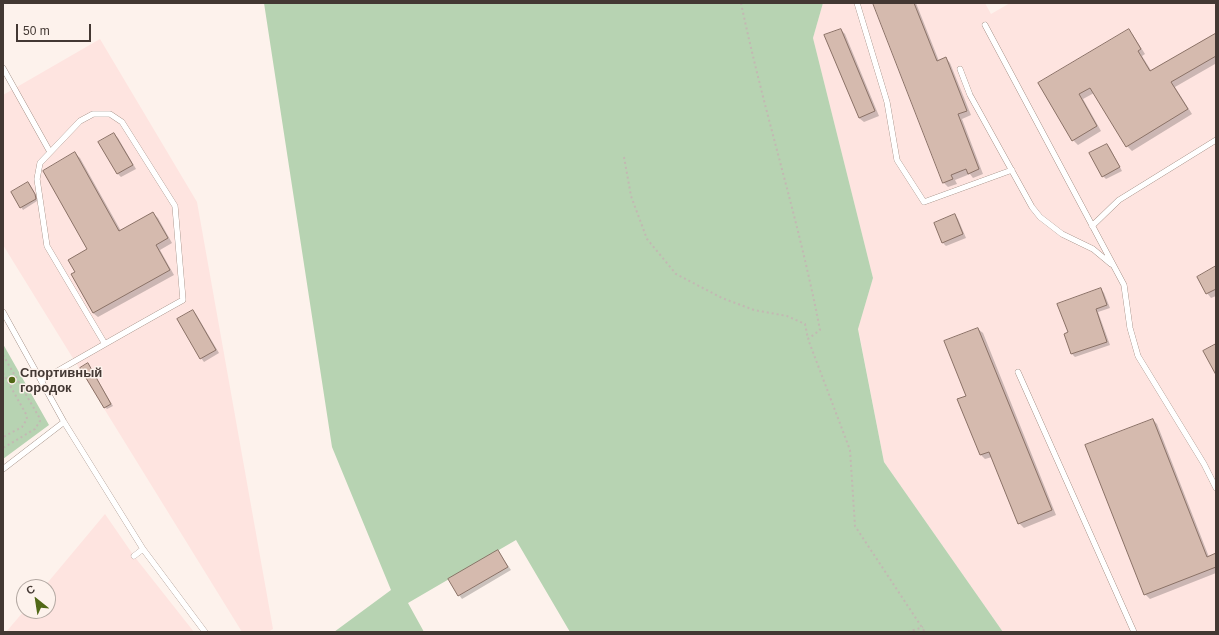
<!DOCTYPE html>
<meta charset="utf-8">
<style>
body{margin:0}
#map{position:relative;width:1219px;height:635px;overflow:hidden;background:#fdf2ec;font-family:Helvetica,sans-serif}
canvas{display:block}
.frame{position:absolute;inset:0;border:4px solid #433833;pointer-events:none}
.north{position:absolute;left:16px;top:579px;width:40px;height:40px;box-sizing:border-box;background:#fdf2ec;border:1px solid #b3a8a2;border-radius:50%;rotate:330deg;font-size:11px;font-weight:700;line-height:16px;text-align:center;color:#433833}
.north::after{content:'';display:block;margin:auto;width:14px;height:18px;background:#516817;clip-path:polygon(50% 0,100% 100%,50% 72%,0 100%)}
.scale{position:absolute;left:16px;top:24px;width:75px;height:18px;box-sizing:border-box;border:2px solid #433833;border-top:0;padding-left:5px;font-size:12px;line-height:14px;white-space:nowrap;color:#433833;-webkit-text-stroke:3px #fdf2ec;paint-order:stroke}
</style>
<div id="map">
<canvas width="1219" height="635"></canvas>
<div class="frame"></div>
<div class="north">С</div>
<div class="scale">50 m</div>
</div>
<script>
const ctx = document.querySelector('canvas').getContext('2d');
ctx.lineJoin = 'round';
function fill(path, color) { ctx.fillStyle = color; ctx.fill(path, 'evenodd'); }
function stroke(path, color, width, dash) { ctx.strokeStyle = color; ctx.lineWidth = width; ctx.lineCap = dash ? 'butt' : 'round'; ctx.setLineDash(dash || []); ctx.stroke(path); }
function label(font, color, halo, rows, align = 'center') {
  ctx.font = font + ' Helvetica,sans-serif'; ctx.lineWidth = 3; ctx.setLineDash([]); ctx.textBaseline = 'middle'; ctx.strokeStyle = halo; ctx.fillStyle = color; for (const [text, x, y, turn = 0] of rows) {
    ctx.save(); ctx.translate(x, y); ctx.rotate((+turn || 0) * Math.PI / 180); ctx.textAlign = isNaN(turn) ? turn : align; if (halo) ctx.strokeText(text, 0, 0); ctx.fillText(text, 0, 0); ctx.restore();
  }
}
const industrial = new Path2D(`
 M 823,3 L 985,3 L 991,14 L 1010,3 L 1216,3 L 1216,632 L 1003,632 L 884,462 L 858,328 L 873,278 L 813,38 Z
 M 100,39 L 197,202 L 273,629 L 268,632 L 242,632 L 3,245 L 3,95 Z
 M 105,514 L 134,556 L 194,632 L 6,632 L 24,611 L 48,611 L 48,587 L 44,587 Z`);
const green = new Path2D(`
 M 264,3 L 823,3 L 813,38 L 873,278 L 858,329 L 884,462 L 1003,632 L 570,632 L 516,540 L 408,603 L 424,632 L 334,632 L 391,590 L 332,447 Z
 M 3,344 L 49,425 L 3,459 Z`);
const shadow = new Path2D(`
 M 878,3 L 916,3 L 939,61 L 946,58 L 950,63 L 971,115 L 962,119 L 983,174 L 973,178 L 970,174 L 955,180 L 957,184 L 948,187 L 944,183 Z
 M 841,30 L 845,34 L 879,116 L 864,122 L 859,118 Z
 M 1129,31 L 1133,35 L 1145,54 L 1142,56 L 1152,72 L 1216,36 L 1216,65 L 1215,64 L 1175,87 L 1192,114 L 1132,151 L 1127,146 L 1094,93 L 1083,99 L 1101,131 L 1078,145 L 1073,140 L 1039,84 Z
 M 114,134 L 118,138 L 136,169 L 121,177 L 118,174 L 100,143 Z
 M 1107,145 L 1110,148 L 1122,171 L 1106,179 L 1103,176 Z
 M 75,153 L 80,158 L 121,231 L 153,213 L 158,218 L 172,243 L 160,250 L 174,275 L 98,317 L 93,313 L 72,275 L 77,272 L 88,250 Z
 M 30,185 L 37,197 L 37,201 L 23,210 L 12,192 Z
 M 955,215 L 958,219 L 966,238 L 946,246 L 943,243 Z
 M 1216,267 L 1216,296 L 1211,298 L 1207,293 Z
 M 1101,289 L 1104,293 L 1110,308 L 1098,312 L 1110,345 L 1075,357 L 1072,354 L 1065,334 L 1069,333 Z
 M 193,311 L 196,314 L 219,353 L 204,362 L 201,358 Z
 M 978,329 L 983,333 L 1056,515 L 1024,528 L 1019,523 L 992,457 L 985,459 L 980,454 L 968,396 Z
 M 88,364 L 113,406 L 107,409 L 105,407 Z
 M 1153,420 L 1157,424 L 1209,557 L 1216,554 L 1216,573 L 1150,599 L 1145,594 Z
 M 498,551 L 511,570 L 462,599 L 459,595 Z`);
const building = new Path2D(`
 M 873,3 L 914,3 L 937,61 L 946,57 L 967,111 L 958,114 L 979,169 L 968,174 L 966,169 L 951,175 L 953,179 L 943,183 Z
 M 841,29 L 875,111 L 859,118 L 824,35 Z
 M 1129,29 L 1141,49 L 1138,51 L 1150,71 L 1216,33 L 1216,56 L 1171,82 L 1188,109 L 1126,147 L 1090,88 L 1079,94 L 1097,126 L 1072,141 L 1038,83 Z
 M 114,133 L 133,165 L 117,174 L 98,142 Z
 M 1107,144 L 1120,167 L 1102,177 L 1089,153 Z
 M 75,152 L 119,231 L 153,212 L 168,238 L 156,245 L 170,270 L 93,313 L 71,274 L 75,272 L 68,260 L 87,249 L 43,171 Z
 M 28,182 L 35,194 L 36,199 L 20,208 L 11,192 Z
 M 955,214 L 963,234 L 942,243 L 934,223 Z
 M 1216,266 L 1216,289 L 1206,294 L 1197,277 Z
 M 1101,288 L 1107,305 L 1096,309 L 1107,342 L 1071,354 L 1064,334 L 1068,332 L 1057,304 Z
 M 193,310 L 216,350 L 200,359 L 177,319 Z
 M 978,328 L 1052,510 L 1018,524 L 989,452 L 980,455 L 957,399 L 966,396 L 944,341 Z
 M 1216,344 L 1216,375 L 1203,351 Z
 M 88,363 L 111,404 L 104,408 L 80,368 Z
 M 1153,419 L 1207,557 L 1216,553 L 1216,567 L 1144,595 L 1085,445 Z
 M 498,550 L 508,567 L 458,596 L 448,579 Z`);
const path = new Path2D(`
 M 741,3 C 764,113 799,220 820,330 L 808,339 L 850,450 L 855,526 L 925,632
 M 624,157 L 631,196 L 647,239 L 676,274 L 722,298 L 754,310 L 787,316 L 805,324 L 808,339
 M 3,355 L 39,417 L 40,421 L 35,429 L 3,448
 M 3,373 L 26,414 L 27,419 L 22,427 L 3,437
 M 908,632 L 923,627`);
const service = new Path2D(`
 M 857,3 L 887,102 L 897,160 L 924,202 L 1012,170
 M 985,25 L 1124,285 L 1130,328 L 1138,356 L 1204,464 L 1216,488
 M 3,68 L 50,152
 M 960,69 L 970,95 L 1032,207 L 1040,217 L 1062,234 L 1093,249 L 1111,264
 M 1092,226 L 1119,200 L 1216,140
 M 3,312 L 64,422 L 143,549 L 205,632
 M 1018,372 L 1134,632
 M 42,380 C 89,353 136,326 183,300 L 175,206 L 122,122 L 110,114 L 93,114 L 80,121 L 40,163 L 37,179 L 47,246 L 105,344
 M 3,469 L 64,422
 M 134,556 L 143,549`);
const markers = [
 [12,380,4,"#516817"]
];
const poiNames = [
 ["Спортивный",20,373],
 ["городок",20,388]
];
fill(industrial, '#fee4e0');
fill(green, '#b7d3b2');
fill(shadow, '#0003');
fill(building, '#d5baae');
stroke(building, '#8b7267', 1);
stroke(service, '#8b7367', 6);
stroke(path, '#c3b8b3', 2, [2, 3]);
stroke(service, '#fff', 5.5);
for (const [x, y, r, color] of markers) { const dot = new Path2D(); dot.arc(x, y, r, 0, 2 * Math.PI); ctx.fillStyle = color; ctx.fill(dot); stroke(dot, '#fdf2ec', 1.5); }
label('bold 13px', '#433833', '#fdf2ec', poiNames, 'left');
</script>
